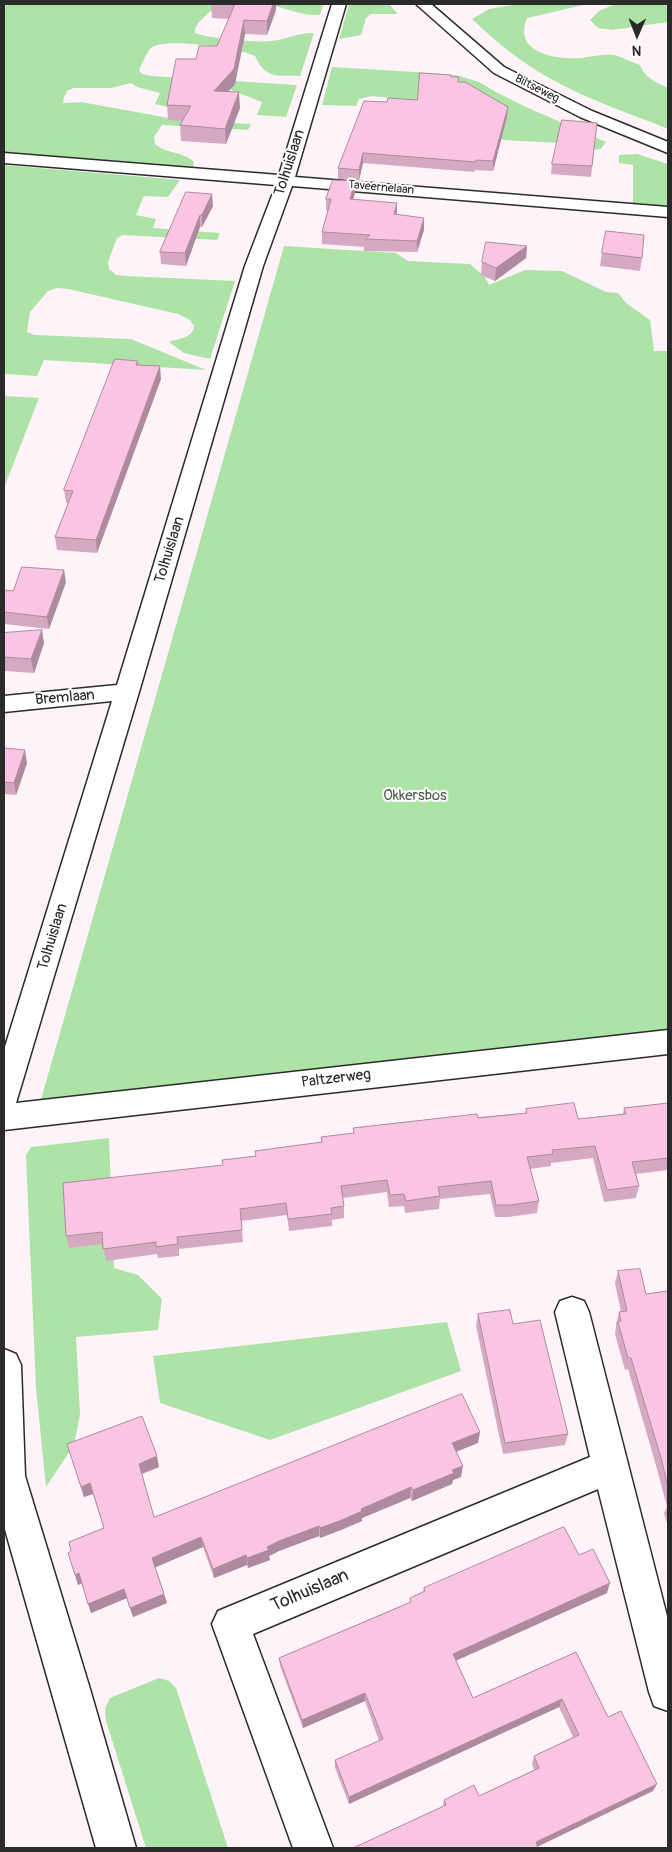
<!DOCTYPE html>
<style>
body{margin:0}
#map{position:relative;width:672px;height:1852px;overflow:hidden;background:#fef3f9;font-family:Pangolin,sans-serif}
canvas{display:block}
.frame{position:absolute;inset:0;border:5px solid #2b2b2b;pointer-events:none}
.north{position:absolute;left:612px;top:10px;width:50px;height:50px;-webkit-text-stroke:4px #fff;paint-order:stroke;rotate:181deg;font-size:14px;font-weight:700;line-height:20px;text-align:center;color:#2b2b2b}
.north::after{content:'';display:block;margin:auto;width:18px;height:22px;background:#2b2b2b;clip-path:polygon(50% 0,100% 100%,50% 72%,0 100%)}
</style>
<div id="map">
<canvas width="672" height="1852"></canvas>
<div class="frame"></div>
<div class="north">N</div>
</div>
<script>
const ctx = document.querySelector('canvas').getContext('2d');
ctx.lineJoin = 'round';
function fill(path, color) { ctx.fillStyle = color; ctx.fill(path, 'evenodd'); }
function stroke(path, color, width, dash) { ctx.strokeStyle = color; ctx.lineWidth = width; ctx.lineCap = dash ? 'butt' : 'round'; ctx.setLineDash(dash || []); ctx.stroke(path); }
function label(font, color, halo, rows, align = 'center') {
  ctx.font = font + ' Pangolin,sans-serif'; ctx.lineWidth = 4; ctx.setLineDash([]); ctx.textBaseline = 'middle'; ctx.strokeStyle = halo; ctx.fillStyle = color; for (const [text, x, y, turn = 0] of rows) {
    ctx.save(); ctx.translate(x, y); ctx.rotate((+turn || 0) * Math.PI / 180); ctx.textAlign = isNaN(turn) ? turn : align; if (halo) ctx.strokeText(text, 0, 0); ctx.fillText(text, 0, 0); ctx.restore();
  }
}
const green = new Path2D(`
 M 4,4 L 222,4 C 213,8 193,24 195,33 C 205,38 260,43 272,41 C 288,39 296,33 314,33 L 300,76 C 277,75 266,80 255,56 L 247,53 C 230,49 163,36 150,49 C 146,54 142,64 139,70 L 142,74 L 152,76 L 297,85 L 286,117 L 257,115 L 262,102 L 223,87 L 167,107 L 155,104 L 160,93 L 137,87 L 131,83 L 111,88 L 74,88 L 68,90 L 64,97 L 63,103 L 81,102 L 180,120 L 251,124 L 248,130 L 162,125 L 154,137 L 155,144 C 166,154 183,151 194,162 L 193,167 L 4,152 Z
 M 265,4 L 323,4 L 320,15 C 297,16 287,7 265,4 Z
 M 349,4 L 389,4 L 398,14 L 371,14 L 366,18 L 361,35 L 339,39 Z
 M 518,4 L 588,4 L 527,18 C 515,47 543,57 567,58 C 582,60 599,53 614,55 C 622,57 631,62 640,65 C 644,77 657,83 668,88 L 668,129 C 629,113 588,100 551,79 C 523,64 496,42 472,19 L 489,9 Z
 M 615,4 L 668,4 L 668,22 L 612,30 L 598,28 L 590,20 L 599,11 Z
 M 332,67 L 431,73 L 456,75 L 479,82 L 496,92 L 526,107 L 606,142 L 601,149 L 593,150 L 575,144 L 504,140 L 410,100 L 372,96 L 359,99 L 356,106 L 322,105 Z
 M 637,154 L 668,164 L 668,206 L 633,203 L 633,165 L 619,163 L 619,155 Z
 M 4,165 L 180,180 L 168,197 L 144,196 L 136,215 L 156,219 L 153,228 L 220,233 L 217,240 L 123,235 L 117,238 L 108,262 L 109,269 L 116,275 L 126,276 L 235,281 L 210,359 L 184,353 L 169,342 C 179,338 192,339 194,326 L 190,320 L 178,314 L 68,289 L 57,288 L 48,291 L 30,312 L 27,332 L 35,335 L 131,339 L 206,370 L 44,360 L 37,376 L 4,374 Z
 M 284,246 L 396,253 L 408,261 L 470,264 L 485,277 L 489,285 L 525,270 L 562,271 L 606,292 L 618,293 L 626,303 L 650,320 L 654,351 L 668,351 L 668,1038 L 40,1103 Z
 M 4,396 L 39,398 L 4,488 Z
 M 109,1138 L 114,1268 L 138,1275 L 162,1299 L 158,1330 L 76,1337 L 80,1415 L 74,1445 L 46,1487 L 36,1388 L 26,1155 L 31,1147 Z
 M 447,1322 L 461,1371 L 270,1440 L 160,1403 L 153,1356 Z
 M 159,1678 L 169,1681 L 176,1688 L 228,1848 L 146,1848 L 106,1721 L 105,1709 L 110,1698 Z`);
const minor = new Path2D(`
 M 332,4 L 346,4 L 295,177 L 668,207 L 668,217 L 292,186 L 263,266 L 139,692 L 16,1103 L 668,1030 L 668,1054 L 4,1130 L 4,1050 L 112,701 L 4,712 L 4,696 L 117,685 L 245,266 L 276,185 L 4,163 L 4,153 L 279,175 Z
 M 416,4 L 431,4 L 504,67 L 592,111 L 668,142 L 668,153 L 580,117 L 494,73 Z
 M 572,1297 L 584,1301 L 589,1312 L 668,1620 L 668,1711 L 654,1706 L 649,1692 L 598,1489 L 253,1634 L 333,1848 L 293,1848 L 212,1624 L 218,1611 L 590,1457 L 555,1312 L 560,1301 Z
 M 4,1349 L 16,1354 L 21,1365 L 25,1476 L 90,1689 L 136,1848 L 96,1848 L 4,1526 Z`);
const wall = new Path2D(`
 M 211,4 L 276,4 L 276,10 L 267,35 L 245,34 L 235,84 L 228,92 L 240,108 L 226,144 L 181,141 L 180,125 L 183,121 L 168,120 L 167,105 L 196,59 L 217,46 L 229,19 L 212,18 Z
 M 451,77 L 507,117 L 493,171 L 475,170 L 474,172 L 363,163 L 359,180 L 338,179 L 338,168 L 387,102 L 417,100 Z
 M 597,123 L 591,177 L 551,174 L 552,164 Z
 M 355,181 L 355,193 L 353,199 L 397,214 L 424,230 L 417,252 L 364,251 L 364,247 L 322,244 L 322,232 L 328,211 L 326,210 L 326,199 Z
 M 186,192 L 213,206 L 202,227 L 200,227 L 186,266 L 161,264 L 160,252 Z
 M 527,246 L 526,258 L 495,281 L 481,275 L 482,262 Z
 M 602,253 L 642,258 L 640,271 L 600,266 Z
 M 138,361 L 138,365 L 161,379 L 97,553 L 57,550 L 55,537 L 68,503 L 66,503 L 64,490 Z
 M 66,582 L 49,629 L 4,624 L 4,590 L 13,591 Z
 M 4,633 L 44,643 L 34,673 L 4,671 Z
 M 4,748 L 27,763 L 16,795 L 4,794 Z
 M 668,1103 L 668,1170 L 636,1174 L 639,1186 L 636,1198 L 604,1202 L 593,1158 L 551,1163 L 551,1166 L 530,1169 L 539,1201 L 537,1213 L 508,1217 L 495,1217 L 490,1194 L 440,1199 L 439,1209 L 405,1213 L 404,1206 L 389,1207 L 387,1192 L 343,1198 L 344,1206 L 344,1218 L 332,1220 L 332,1226 L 289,1231 L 287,1215 L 241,1221 L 243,1242 L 179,1249 L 179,1256 L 158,1258 L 157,1254 L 106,1261 L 103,1244 L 69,1248 L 66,1236 L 223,1165 L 255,1156 L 321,1143 L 321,1137 L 353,1134 L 353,1128 L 525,1113 L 526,1109 L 578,1119 L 623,1114 L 624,1108 Z
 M 618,1271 L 646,1294 L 668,1291 L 668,1527 L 664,1513 L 667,1507 L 657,1469 L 628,1369 L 625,1370 L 615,1334 L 616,1327 L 616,1324 L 619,1312 L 621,1312 L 615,1283 Z
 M 478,1314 L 513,1324 L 568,1434 L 565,1445 L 503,1454 L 476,1326 Z
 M 478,1443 L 456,1452 L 461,1477 L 453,1480 L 452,1484 L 412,1501 L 410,1498 L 362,1518 L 362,1521 L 342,1530 L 320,1538 L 319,1536 L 279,1551 L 269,1556 L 270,1560 L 248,1568 L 247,1565 L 214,1578 L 203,1547 L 155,1567 L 167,1603 L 133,1617 L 127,1598 L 91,1613 L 82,1583 L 78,1585 L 71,1551 L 104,1528 L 93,1494 L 84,1497 L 67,1444 L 159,1467 L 142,1474 L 154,1517 Z
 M 579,1555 L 607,1593 L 456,1660 L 473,1698 L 576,1652 L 608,1717 L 653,1791 L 443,1806 L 444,1800 L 479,1796 L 534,1770 L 532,1764 L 534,1756 L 573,1737 L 559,1707 L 349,1804 L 335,1768 L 335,1760 L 379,1741 L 365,1701 L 303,1728 L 280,1666 L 279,1658 L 410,1602 L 410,1598 L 423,1592 L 424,1588 Z`);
const shadedWall = new Path2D(`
 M 273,4 L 276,4 L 276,10 L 267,35 L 267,21 Z
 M 244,20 L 245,34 L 235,84 L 215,106 L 214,91 Z
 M 239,92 L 240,108 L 226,144 L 225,129 Z
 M 508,107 L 507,117 L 493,171 L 493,161 Z
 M 363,153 L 363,163 L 359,180 L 359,170 Z
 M 355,181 L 355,193 L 350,210 L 350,199 Z
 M 212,194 L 213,206 L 202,227 L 202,215 Z
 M 397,203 L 397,214 L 394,214 Z
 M 200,215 L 200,227 L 186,266 L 185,253 Z
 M 424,218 L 424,230 L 417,252 L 417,241 Z
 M 527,246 L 526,258 L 495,281 L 496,268 Z
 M 160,366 L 161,379 L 97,553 L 96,540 Z
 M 64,570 L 66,582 L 49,629 L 47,617 Z
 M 42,630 L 44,643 L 34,673 L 31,659 Z
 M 25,750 L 27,763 L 16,795 L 14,783 Z
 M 480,1432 L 478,1443 L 450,1454 L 452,1443 Z
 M 157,1456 L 159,1467 L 141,1474 L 139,1464 Z
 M 463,1466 L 461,1477 L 453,1480 L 452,1484 L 412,1501 L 413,1490 L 452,1470 Z
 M 90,1483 L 93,1494 L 84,1497 L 81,1487 Z
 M 411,1487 L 410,1498 L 362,1518 L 362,1521 L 320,1538 L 320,1528 L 361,1509 Z
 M 319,1526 L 319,1536 L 279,1551 L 269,1556 L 270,1560 L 248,1568 L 247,1558 L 279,1541 Z
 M 201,1537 L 203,1547 L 154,1568 L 152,1558 Z
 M 246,1555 L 247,1565 L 214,1578 L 213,1569 Z
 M 79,1573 L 82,1583 L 78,1585 L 75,1575 Z
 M 610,1583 L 607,1593 L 451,1663 L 453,1654 Z
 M 124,1589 L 127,1598 L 91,1613 L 88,1604 Z
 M 164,1594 L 167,1603 L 133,1617 L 130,1608 Z
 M 365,1693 L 365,1701 L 303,1728 L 302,1720 Z
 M 562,1699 L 559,1707 L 349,1804 L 349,1797 Z
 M 657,1784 L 653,1791 L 535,1848 L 536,1842 Z`);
const building = new Path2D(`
 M 221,4 L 273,4 L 267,21 L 244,20 L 234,69 L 214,91 L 239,92 L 225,129 L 180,125 L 191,106 L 167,105 L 176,59 L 196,59 L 199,46 L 217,46 L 235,4 Z
 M 420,73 L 451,75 L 451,77 L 459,77 L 458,82 L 465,82 L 508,107 L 493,161 L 476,160 L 475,162 L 363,153 L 359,170 L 338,168 L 364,101 L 387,102 L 388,98 L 417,100 Z
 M 562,120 L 597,123 L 592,166 L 552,164 Z
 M 333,180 L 355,181 L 350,199 L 397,203 L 394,214 L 424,218 L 417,241 L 365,239 L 370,235 L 322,232 L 331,199 L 326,199 Z
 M 186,192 L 212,194 L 202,215 L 200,215 L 185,253 L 160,252 Z
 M 606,231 L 644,235 L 642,258 L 602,253 Z
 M 486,242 L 527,246 L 496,268 L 482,262 Z
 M 115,359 L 138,361 L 136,365 L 160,366 L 96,540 L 55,537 L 73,491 L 64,490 Z
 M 22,567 L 64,570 L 47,617 L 4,612 L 4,590 L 13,591 Z
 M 42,630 L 31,659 L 4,657 L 4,633 Z
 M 4,748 L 25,750 L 14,783 L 4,782 Z
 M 574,1103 L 578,1119 L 626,1114 L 624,1108 L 668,1103 L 668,1158 L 632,1162 L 639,1186 L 607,1190 L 595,1146 L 552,1150 L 553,1154 L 527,1157 L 539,1201 L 510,1205 L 496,1205 L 491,1181 L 438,1187 L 440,1196 L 406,1201 L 404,1194 L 390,1195 L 387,1180 L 341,1186 L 344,1206 L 331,1208 L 332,1214 L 288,1219 L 286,1203 L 240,1209 L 242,1230 L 177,1237 L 178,1244 L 156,1247 L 156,1242 L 103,1249 L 102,1232 L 66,1236 L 63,1183 L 223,1165 L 222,1160 L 256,1156 L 255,1151 L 322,1142 L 321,1137 L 354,1133 L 353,1128 L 477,1114 L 478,1118 L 527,1113 L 526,1109 Z
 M 640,1269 L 646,1294 L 668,1291 L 668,1487 L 661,1458 L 631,1358 L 628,1358 L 618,1322 L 621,1321 L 619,1312 L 627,1311 L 618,1271 Z
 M 510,1310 L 513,1324 L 540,1320 L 568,1434 L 505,1443 L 478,1314 Z
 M 462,1394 L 480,1432 L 452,1443 L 463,1466 L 452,1470 L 454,1473 L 413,1490 L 411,1487 L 361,1509 L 362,1511 L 342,1520 L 320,1528 L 319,1526 L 279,1541 L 267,1547 L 269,1550 L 247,1558 L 246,1555 L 213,1569 L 201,1537 L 152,1558 L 164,1594 L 130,1608 L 124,1589 L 88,1604 L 79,1573 L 75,1575 L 68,1553 L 71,1551 L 69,1542 L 104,1528 L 90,1483 L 81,1487 L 67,1444 L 142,1416 L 157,1456 L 139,1464 L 154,1517 Z
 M 564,1527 L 579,1555 L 593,1549 L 610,1583 L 453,1654 L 473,1698 L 576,1652 L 608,1717 L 621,1711 L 657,1784 L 536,1842 L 538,1848 L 353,1848 L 446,1805 L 444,1800 L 474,1785 L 479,1796 L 539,1768 L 534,1756 L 579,1735 L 562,1699 L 349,1797 L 335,1760 L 383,1739 L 365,1693 L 302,1720 L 279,1658 L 411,1602 L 410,1598 L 425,1591 L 424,1588 Z`);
const farStreetnames = [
 ["Biltseweg",537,89,27],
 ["Taveernelaan",381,188,5]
];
const streetNames = [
 ["Tolhuislaan",290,163,-72],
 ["Tolhuislaan",170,550,-73],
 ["Bremlaan",65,698,-5],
 ["Tolhuislaan",53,937,-73],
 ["Paltzerweg",336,1079,-7]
];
const parkNames = [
 ["Okkersbos",415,796]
];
const nearStreetnames = [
 ["Tolhuislaan",310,1591,-23]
];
fill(green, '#ade3a6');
stroke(minor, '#2b2b2b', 3);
fill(minor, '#fff');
fill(wall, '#d6a9c2');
fill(shadedWall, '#ae8a9e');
fill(building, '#f9c5e2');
stroke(building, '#ae8a9e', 1);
label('12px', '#2b2b2b', '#fff', farStreetnames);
label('15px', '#2b2b2b', '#fff', streetNames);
label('15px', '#526250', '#fff', parkNames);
label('18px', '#2b2b2b', '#fff', nearStreetnames);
</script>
